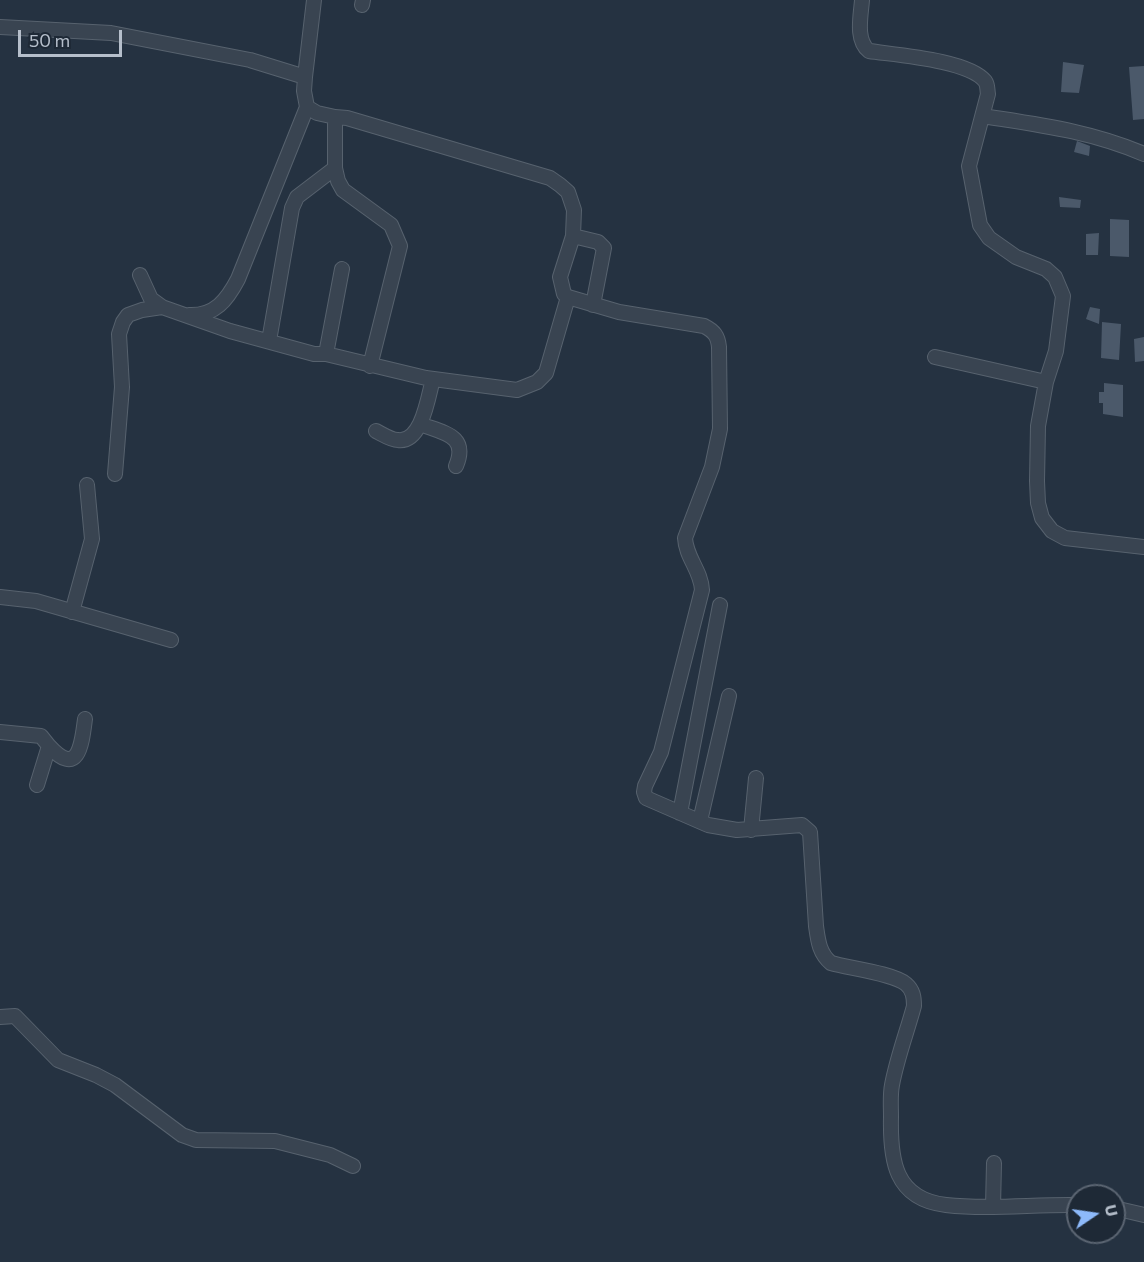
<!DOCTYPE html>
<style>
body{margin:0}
#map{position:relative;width:1144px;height:1262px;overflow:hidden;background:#253241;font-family:Commissioner,sans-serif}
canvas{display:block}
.north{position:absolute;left:1066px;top:1184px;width:60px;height:60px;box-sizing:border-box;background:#1e2936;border:2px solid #5b6572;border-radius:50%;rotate:77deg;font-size:16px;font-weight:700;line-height:24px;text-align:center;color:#b6bfcb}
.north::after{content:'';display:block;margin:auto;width:21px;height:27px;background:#8db9fa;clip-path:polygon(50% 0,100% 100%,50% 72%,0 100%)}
.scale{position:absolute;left:18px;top:30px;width:104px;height:27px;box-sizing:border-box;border:3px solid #b6bfcb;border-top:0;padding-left:8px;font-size:18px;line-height:21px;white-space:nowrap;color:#b6bfcb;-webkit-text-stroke:4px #1e2936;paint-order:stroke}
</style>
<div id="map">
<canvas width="1144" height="1262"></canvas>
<div class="north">U</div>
<div class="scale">50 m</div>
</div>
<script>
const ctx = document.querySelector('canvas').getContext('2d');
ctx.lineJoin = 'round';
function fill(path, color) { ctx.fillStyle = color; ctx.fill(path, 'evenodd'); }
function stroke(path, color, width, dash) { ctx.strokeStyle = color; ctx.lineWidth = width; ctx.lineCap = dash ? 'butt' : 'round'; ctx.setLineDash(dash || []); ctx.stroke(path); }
const building = new Path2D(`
 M 1063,62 L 1084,65 L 1079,93 L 1061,92 Z
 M 1144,66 L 1144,119 L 1133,120 L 1129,67 Z
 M 1077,141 L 1090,146 L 1089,156 L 1074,152 Z
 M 1059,197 L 1081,200 L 1080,208 L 1060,207 Z
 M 1110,219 L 1129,220 L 1129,257 L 1110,256 Z
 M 1099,233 L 1098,255 L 1086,255 L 1086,234 Z
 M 1090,307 L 1100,309 L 1099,324 L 1086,319 Z
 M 1102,322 L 1121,324 L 1119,360 L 1101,358 Z
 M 1144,337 L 1144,361 L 1135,362 L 1134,339 Z
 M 1104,383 L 1123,385 L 1123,417 L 1103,414 L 1103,403 L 1099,403 L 1099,392 L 1104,392 Z`);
const minor = new Path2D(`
 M 862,0 C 861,15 855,40 869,51 C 896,55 968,60 985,81 C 988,85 987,89 988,94 L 969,166 L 980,225 L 989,238 L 1016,257 L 1046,269 L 1055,277 L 1063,296 L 1056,351 L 1046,382 L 1038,426 L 1037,481 L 1038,503 L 1042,518 L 1052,531 L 1065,538 L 1144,547
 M 362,5 L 363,0
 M 0,27 L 111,33 L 250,60 L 305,77
 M 983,116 C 1040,125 1090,131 1144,154
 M 335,117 L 347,118 L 550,178 L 560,185 L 568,192 L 574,210 L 573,236 L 560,277 L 564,294 L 568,297 L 619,312 L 704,326 C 714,331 718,336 719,347 L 720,429 L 712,467 L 685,538 C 686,558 701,570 702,590 L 661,752 L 645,786 L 644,792 L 646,798 L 708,825 L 737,830 L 802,825 L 810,832 L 816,926 C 818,940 819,953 831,963 C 848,968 893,973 906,984 C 913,990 914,997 914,1006 C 907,1032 897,1058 892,1085 C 890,1095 891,1106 891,1117 C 890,1159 894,1199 946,1205 C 990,1210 1034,1204 1078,1205
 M 335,168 L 338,181 L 343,190 L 391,225 L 400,246 L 370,366
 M 573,236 L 598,242 L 604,248 L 593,305
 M 140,275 L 151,299 L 162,307
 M 189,315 C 215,316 227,300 238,279 L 307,107
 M 269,341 L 292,208 L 297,197 L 335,168 L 335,117 L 317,113 L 307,107 L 304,91 L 305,77 L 314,0
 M 326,354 L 342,269
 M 935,357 L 1046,382
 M 420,424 C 443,433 469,435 456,466
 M 376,431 C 382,434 391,440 398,440 C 422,443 428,397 433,379
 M 115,474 L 122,387 L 119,334 L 123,322 L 128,315 L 142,310 L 162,307 L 230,331 L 314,354 L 326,354 L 426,378 L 517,390 L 537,382 L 546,373 L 568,297
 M 0,597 L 36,601 L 171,640
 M 72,612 L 92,539 L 87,485
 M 0,732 L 41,736 L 49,746 L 37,785
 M 49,746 C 79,779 82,742 85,719
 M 680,813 L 720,605
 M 700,821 L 729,696
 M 751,830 L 756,778
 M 0,1017 L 15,1016 L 58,1060 L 96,1075 L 115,1085 L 182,1135 L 196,1140 L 275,1141 L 330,1155 L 353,1166
 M 993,1207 L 994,1163
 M 1114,1208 L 1144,1215`);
fill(building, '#4b596a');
stroke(minor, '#57626e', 16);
stroke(minor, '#394451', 14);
</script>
